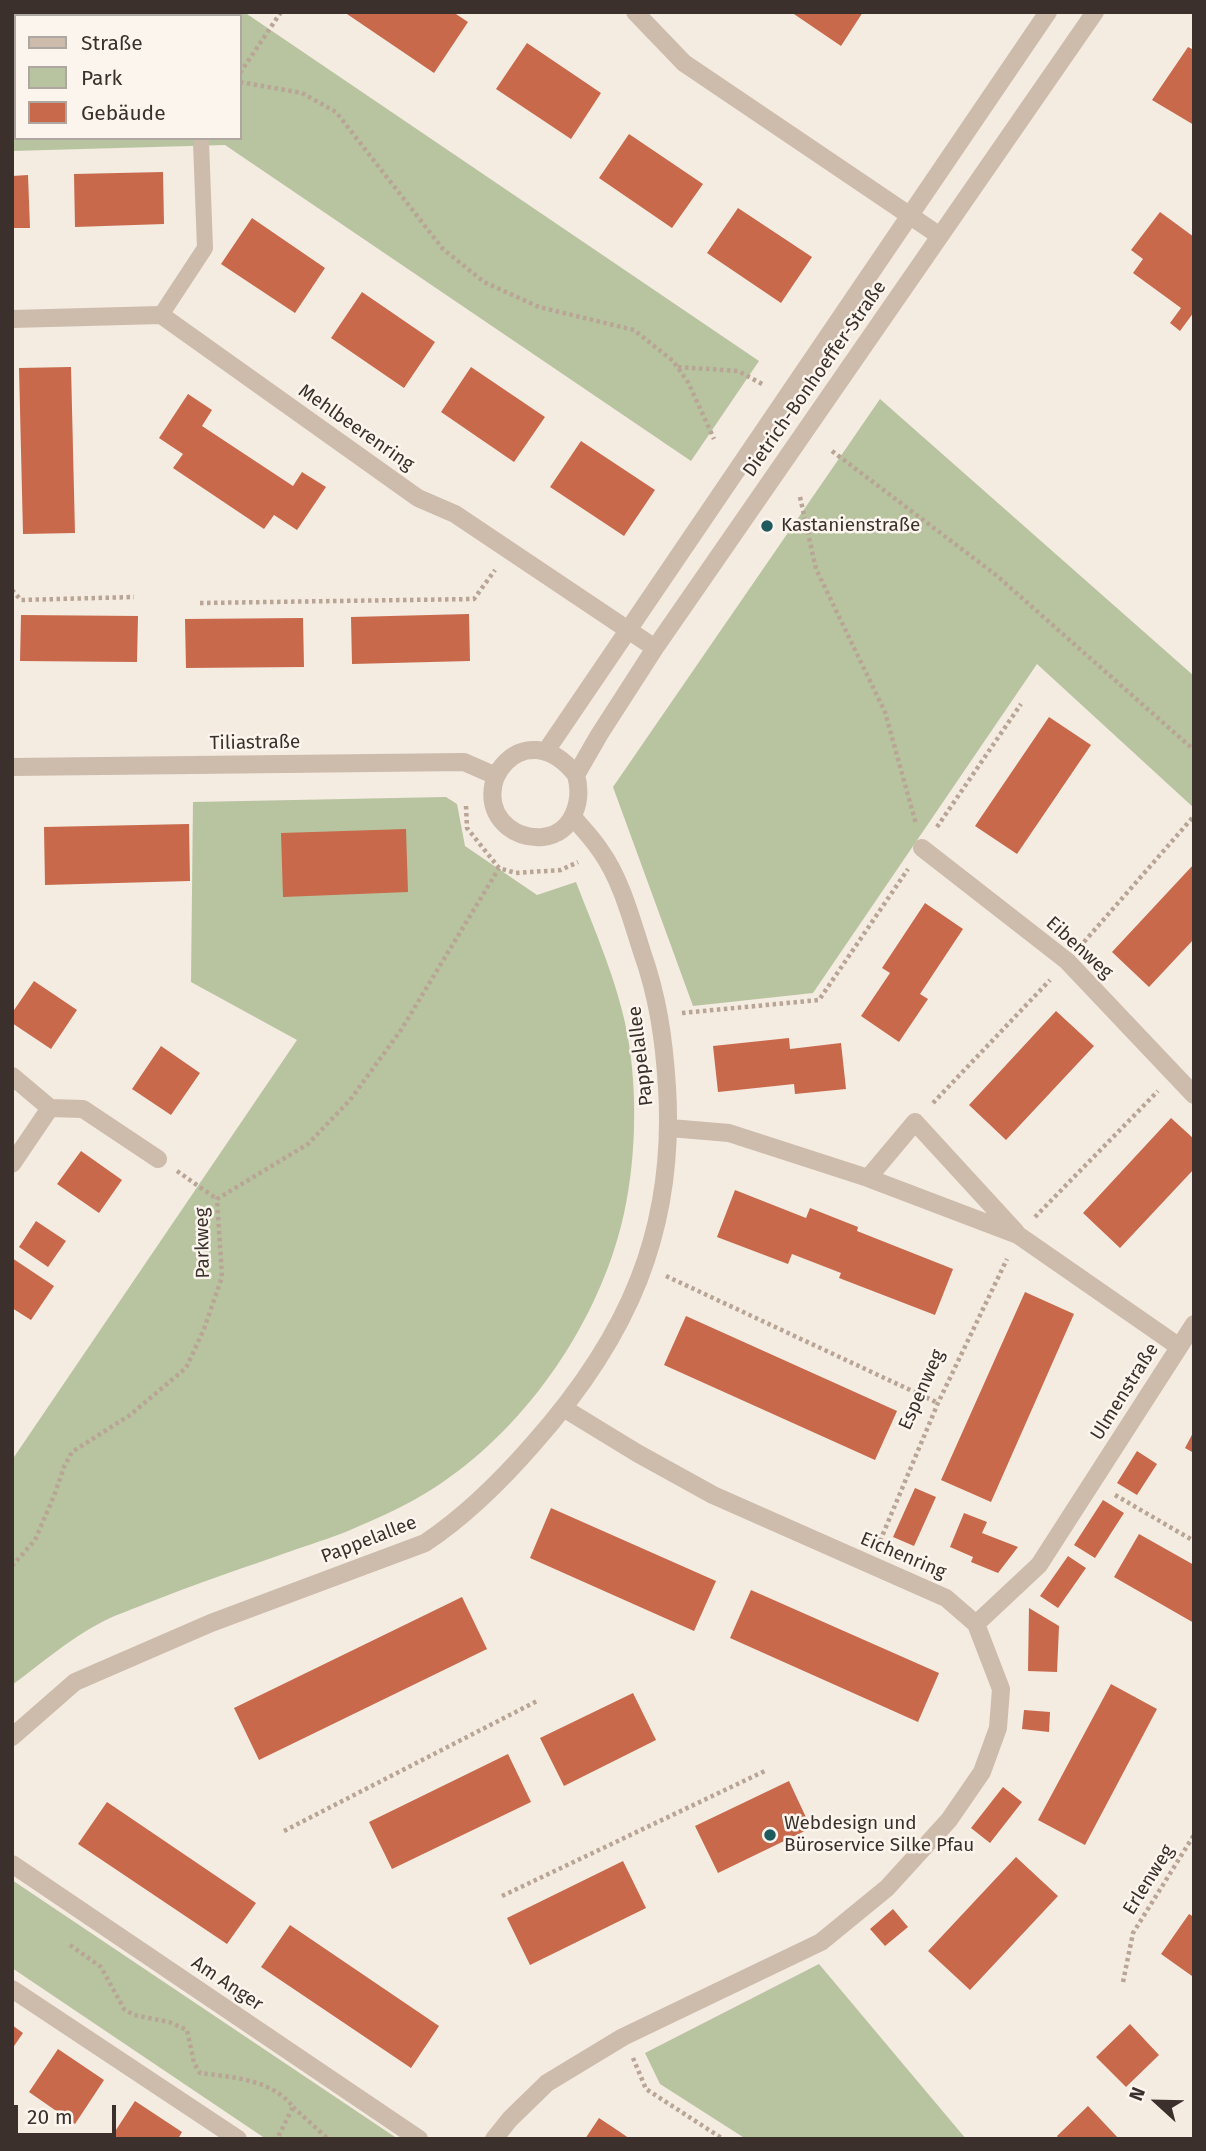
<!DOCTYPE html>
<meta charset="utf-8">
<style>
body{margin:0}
#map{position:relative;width:1206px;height:2151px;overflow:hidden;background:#f4ebe1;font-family:"Fira Sans",sans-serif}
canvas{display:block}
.frame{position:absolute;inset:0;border:14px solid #3b302b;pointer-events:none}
.legend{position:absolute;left:14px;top:14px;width:228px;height:126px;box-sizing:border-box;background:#fbf5ee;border:2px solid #aea6a0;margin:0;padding:9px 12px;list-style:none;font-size:21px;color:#3b302b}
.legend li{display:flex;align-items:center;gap:14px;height:35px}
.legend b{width:35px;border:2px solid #aea6a0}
.north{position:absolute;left:1122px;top:2067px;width:70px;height:70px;-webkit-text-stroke:5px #fbf5ee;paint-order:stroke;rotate:292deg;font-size:19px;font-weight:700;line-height:28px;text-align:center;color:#3b302b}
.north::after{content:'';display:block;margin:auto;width:24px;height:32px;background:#3b302b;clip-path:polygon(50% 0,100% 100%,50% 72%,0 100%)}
.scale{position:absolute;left:14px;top:2105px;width:102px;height:32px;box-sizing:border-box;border:4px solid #3b302b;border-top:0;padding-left:9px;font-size:21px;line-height:24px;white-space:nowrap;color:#3b302b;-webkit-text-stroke:5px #fbf5ee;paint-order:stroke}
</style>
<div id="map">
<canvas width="1206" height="2151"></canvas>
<div class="frame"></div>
<ul class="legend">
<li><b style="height:9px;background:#cdbbac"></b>Straße</li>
<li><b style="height:19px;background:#b8c4a0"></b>Park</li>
<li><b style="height:19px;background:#c8694b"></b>Gebäude</li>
</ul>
<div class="north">N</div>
<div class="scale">20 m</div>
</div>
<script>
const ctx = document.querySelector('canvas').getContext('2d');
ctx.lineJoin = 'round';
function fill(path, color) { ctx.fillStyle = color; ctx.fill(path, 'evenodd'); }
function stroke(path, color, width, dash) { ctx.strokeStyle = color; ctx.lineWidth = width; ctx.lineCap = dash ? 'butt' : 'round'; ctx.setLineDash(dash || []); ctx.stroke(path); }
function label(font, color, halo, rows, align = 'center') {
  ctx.font = font + ' "Fira Sans",sans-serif'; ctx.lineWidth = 5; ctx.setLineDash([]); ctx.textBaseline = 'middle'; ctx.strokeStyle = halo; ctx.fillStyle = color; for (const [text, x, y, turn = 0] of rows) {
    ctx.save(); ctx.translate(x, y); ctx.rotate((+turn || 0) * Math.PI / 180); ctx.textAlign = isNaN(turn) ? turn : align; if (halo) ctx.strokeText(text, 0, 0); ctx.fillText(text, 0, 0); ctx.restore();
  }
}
const green = new Path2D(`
 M 47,12 L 244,12 L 759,361 L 691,461 L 225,145 L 12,151 L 12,27 L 16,27 L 16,138 L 240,138 L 240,16 L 44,16 Z
 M 880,399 L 1194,676 L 1194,808 L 1037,664 L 813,993 L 693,1006 L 613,787 Z
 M 446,797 L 457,804 L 465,846 L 537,895 L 576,882 C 598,939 624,996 631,1058 C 638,1118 634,1189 615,1247 C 583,1348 508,1448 414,1500 C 396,1510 376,1519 357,1527 C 338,1536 317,1542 297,1549 C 246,1567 195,1584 145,1604 C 131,1610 115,1615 102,1622 C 70,1638 41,1664 12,1685 L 12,1460 L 297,1040 L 191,982 L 193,802 Z
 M 12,1880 L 398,2139 L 266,2139 L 12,1968 Z
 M 819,1964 L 966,2139 L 746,2139 L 660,2084 L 645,2053 Z`);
const building = new Path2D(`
 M 344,12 L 453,12 L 468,22 L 434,73 Z
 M 791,12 L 863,12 L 841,46 Z
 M 527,43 L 601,93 L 571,139 L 496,89 Z
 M 1188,47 L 1194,50 L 1194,125 L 1152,100 Z
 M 629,134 L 703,184 L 672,228 L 599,178 Z
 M 163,172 L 164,224 L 75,227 L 74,174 Z
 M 28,175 L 30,228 L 12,228 L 12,176 Z
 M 738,208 L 812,257 L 781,303 L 707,253 Z
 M 1160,212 L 1194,237 L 1194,312 L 1180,331 L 1170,323 L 1181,308 L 1133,273 L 1143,259 L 1131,250 Z
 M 252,218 L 325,268 L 295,313 L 221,264 Z
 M 362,292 L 435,342 L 404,388 L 331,338 Z
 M 71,367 L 75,533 L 23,534 L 19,368 Z
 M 471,367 L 545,417 L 514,462 L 441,412 Z
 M 188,394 L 212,410 L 202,426 L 293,486 L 302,472 L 326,487 L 297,530 L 274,515 L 264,529 L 173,468 L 183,454 L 159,438 Z
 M 581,441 L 655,490 L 624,536 L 550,487 Z
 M 469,614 L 470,661 L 352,664 L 351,617 Z
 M 21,615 L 138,616 L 137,662 L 20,661 Z
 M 303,618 L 304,667 L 186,668 L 185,619 Z
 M 1049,717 L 1091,745 L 1017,854 L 975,826 Z
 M 189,824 L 190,881 L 45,885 L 44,827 Z
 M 406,829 L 408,892 L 283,897 L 281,833 Z
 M 1194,864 L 1194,939 L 1149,987 L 1112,952 Z
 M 925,903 L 963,929 L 920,994 L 928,999 L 899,1042 L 861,1016 L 890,973 L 882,968 Z
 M 34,981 L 77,1010 L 51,1049 L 12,1023 L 12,1013 Z
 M 1056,1011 L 1094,1046 L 1006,1140 L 969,1105 Z
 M 789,1038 L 790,1049 L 841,1043 L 846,1089 L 795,1094 L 794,1084 L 718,1092 L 713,1046 Z
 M 161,1046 L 200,1073 L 171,1115 L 132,1089 Z
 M 1171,1118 L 1194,1139 L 1194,1169 L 1120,1248 L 1083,1213 Z
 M 81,1151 L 122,1180 L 99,1213 L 57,1184 Z
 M 735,1190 L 806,1218 L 810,1208 L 858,1227 L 857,1231 L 953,1269 L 935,1315 L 839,1278 L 841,1273 L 792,1254 L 788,1264 L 717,1237 Z
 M 36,1221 L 66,1241 L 48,1267 L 19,1247 Z
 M 12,1258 L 54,1286 L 31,1320 L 12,1308 Z
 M 1025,1292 L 1074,1314 L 991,1502 L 941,1480 Z
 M 686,1316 L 897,1411 L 875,1460 L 664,1365 Z
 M 1194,1431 L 1194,1453 L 1185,1448 Z
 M 1137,1451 L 1157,1464 L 1137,1495 L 1117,1483 Z
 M 915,1488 L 936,1497 L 914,1546 L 893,1537 Z
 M 1103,1500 L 1124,1513 L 1095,1558 L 1074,1545 Z
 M 551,1508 L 716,1581 L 694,1631 L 530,1558 Z
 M 964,1513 L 987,1522 L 982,1533 L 1018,1547 L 998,1573 L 971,1562 L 973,1557 L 950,1547 Z
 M 1139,1534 L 1194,1565 L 1194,1623 L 1114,1577 Z
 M 1068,1556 L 1086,1568 L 1058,1608 L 1040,1596 Z
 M 751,1590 L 939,1673 L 918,1722 L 730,1638 Z
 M 462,1597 L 487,1649 L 259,1760 L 234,1708 Z
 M 1029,1608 L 1059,1626 L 1057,1672 L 1028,1671 Z
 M 1111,1684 L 1157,1709 L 1085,1845 L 1038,1820 Z
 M 633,1693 L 656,1740 L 564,1786 L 540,1738 Z
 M 1024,1710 L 1050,1712 L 1049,1732 L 1022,1729 Z
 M 508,1754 L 531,1802 L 392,1869 L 369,1822 Z
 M 789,1781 L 811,1828 L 718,1873 L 695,1826 Z
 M 1003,1787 L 1022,1802 L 990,1843 L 971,1828 Z
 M 107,1802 L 256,1903 L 227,1944 L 78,1844 Z
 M 1016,1857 L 1058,1896 L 970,1990 L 928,1951 Z
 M 623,1861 L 646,1908 L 530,1965 L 507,1918 Z
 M 893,1909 L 908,1927 L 885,1946 L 870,1929 Z
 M 1189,1914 L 1194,1917 L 1194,1973 L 1192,1976 L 1161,1954 Z
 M 290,1925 L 439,2026 L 411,2068 L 261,1967 Z
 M 1130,2024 L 1159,2055 L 1126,2087 L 1096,2057 Z
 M 12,2025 L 23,2033 L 12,2049 Z
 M 58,2049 L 104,2080 L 75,2124 L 29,2092 Z
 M 135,2101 L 182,2132 L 178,2139 L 110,2139 Z
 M 1088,2106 L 1119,2139 L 1059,2139 L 1057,2136 Z
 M 599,2118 L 620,2132 L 630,2139 L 585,2139 Z`);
const path = new Path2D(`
 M 240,73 L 281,12
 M 240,82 L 302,93 L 336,112 L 443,249 L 484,282 L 539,307 L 634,330 L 673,361 L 688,382 L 714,439
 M 12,132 L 16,132
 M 678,367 L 738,371 L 764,385
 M 832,451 L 996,575 L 1194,750
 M 800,497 L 816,569 L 885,712 L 916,824
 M 12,590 L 21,600 L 134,597
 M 200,603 L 474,599 L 495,570
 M 466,806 L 467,828 L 499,868 L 516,873 L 561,870 L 578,862
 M 937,827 L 1021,704
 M 1084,942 L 1194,816
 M 682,1013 L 819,1000 L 908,869
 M 933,1103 L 1050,980
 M 177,1171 L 217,1199
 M 1035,1217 L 1158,1091
 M 666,1276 L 938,1403
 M 1115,1495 L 1194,1541
 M 880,1541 L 938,1403 L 1007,1259
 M 12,1566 L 35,1540 L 54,1496 L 64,1467 L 72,1452 L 130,1415 L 186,1368 L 204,1329 L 222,1277 L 217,1199 L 308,1144 L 350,1100 L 401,1030 L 499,868
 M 284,1831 L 539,1700
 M 502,1896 L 765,1771
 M 70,1945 L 101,1967 L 124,2009 L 134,2015 L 169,2022 L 187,2030 L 194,2063 L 200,2073 C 231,2077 272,2079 293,2107 L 277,2139
 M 1123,1982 L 1133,1933 L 1194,1835
 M 633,2058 L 646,2089 L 723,2139
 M 293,2107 L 328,2139`);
const lane = new Path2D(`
 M 161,315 L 205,248 L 201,142`);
const street = new Path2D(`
 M 635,12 L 684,63 L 940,236
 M 12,319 L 161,315 L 418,498 L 455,514 L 655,648
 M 546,751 L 1048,12
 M 12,767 L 464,762 L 496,776
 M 576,775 C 524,709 463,790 508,827 C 518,835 530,838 543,837 C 574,833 583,800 576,775 L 599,735 L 655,648 L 1095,12
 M 922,848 L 1067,961 L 1194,1095
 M 12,1076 L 50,1108 L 12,1164
 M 50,1108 L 83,1109 L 158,1159
 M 670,1128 L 729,1133 L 868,1178 L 1018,1235 L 1178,1346
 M 868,1178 L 915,1122 L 1016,1232
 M 976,1624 L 1039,1565 L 1194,1324
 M 12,1737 L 75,1682 L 211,1623 L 425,1543 C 467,1515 501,1481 534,1443 C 628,1337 676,1230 667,1087 C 664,1040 658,997 642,952 C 631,918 621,879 600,850 C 592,838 582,828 573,817
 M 12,1864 L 419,2139
 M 12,1989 L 238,2139
 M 494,2139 L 510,2119 L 547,2083 L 623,2037 L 821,1942 L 887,1888 L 949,1820 L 982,1772 L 998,1728 L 1001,1689 L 976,1624 L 946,1598 L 713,1495 L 637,1453 L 565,1409`);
const markers = [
 [767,526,7,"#1f5a5e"],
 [770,1835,7,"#1f5a5e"]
];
const streetNames = [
 ["Dietrich-Bonhoeffer-Straße",815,379,-55],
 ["Mehlbeerenring",356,428,35],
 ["Tiliastraße",255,743,-1],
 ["Eibenweg",1079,948,42],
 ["Pappelallee",641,1056,-97],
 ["Parkweg",203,1243,-91],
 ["Espenweg",922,1390,-66],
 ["Ulmenstraße",1125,1392,-58],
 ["Pappelallee",369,1540,-21],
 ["Eichenring",903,1556,23],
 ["Erlenweg",1149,1880,-58],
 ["Am Anger",227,1984,34]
];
const poiNames = [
 ["Kastanienstraße",781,526],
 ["Webdesign und",784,1824],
 ["Büroservice Silke Pfau",784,1846]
];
fill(green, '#b8c4a0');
fill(building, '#c8694b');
stroke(path, '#b9a596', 4.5, [3.5, 3.5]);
stroke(lane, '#cdbbac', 16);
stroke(street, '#cdbbac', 18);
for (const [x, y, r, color] of markers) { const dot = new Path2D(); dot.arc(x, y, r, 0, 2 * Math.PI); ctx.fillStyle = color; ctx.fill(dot); stroke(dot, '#fbf5ee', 2.5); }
label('19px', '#3b302b', '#fbf5ee', streetNames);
label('19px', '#3b302b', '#fbf5ee', poiNames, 'left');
</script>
